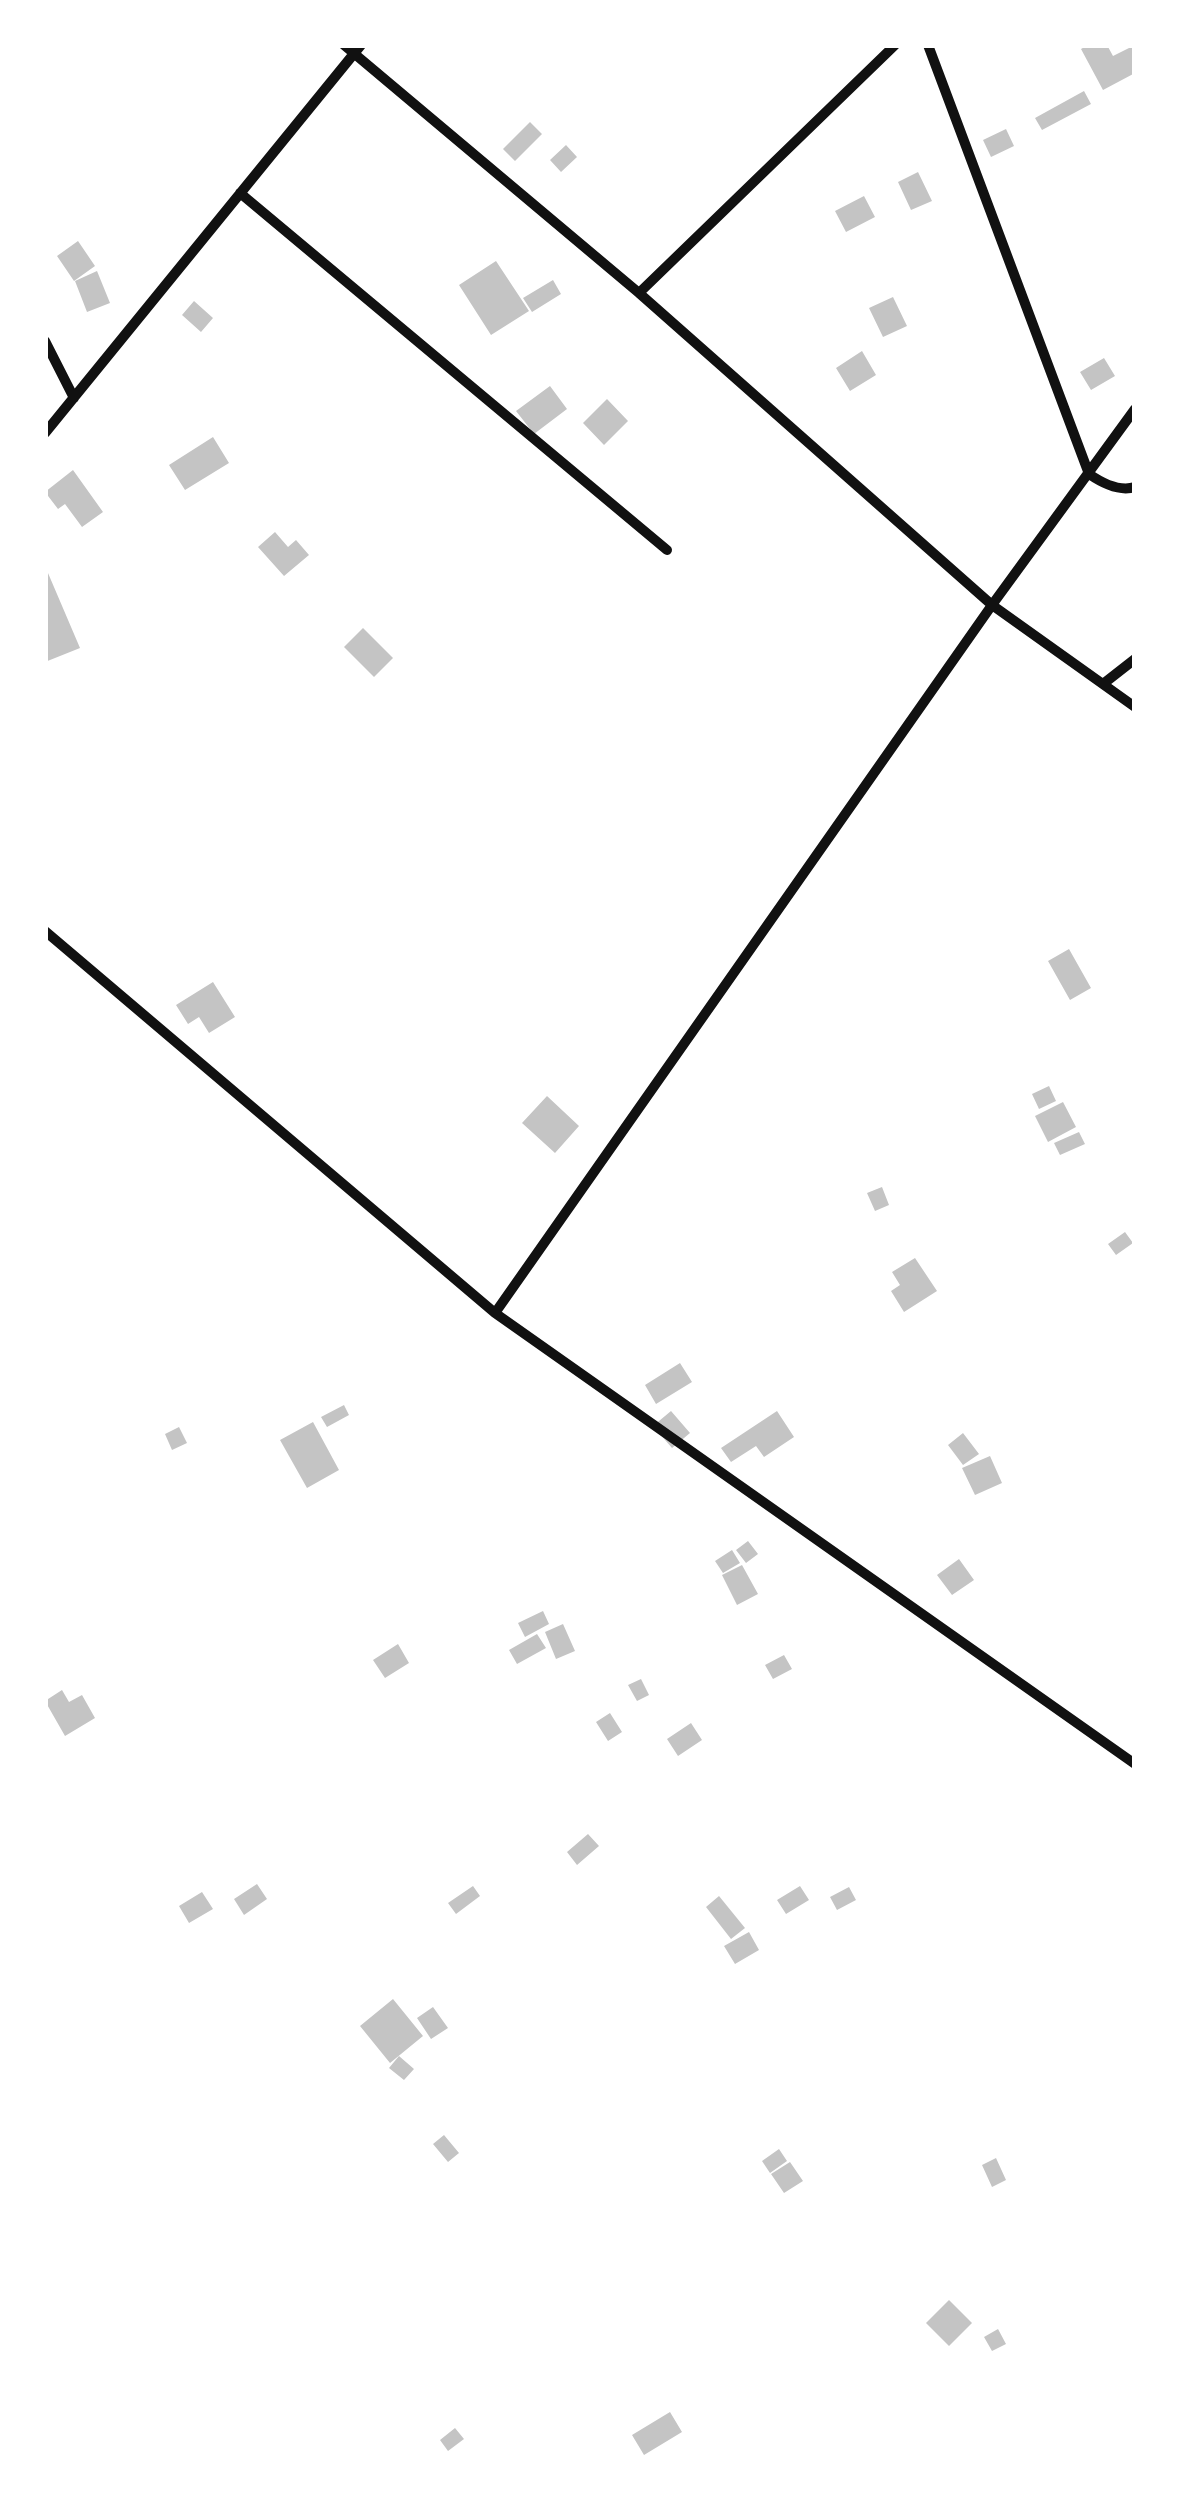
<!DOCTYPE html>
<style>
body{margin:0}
#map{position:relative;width:1180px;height:2507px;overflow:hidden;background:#fff;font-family:Signika,sans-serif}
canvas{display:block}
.frame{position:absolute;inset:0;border:48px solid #fff;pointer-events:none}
</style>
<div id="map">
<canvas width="1180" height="2507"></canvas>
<div class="frame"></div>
</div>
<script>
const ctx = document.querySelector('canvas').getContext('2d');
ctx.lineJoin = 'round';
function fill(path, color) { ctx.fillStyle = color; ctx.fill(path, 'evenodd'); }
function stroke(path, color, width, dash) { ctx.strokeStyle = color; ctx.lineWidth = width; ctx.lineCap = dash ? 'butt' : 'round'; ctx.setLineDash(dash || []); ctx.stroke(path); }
const building = new Path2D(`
 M 1088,45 L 1107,45 L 1113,56 L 1135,45 L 1135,73 L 1103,90 L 1081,49 Z
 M 1084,91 L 1091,104 L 1042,130 L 1035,118 Z
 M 530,122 L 542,134 L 515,161 L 503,149 Z
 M 1006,129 L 1014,146 L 991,157 L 983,140 Z
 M 566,145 L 577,157 L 561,172 L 550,160 Z
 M 918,172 L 932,201 L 911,210 L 898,182 Z
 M 864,196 L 875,217 L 846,232 L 835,211 Z
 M 78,241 L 95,266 L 74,281 L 57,256 Z
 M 496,261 L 529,311 L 491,335 L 459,285 Z
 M 97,271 L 110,303 L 87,312 L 75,281 Z
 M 553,280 L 561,294 L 532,312 L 523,298 Z
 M 893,297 L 907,326 L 883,337 L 869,308 Z
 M 194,301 L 213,318 L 201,332 L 182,315 Z
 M 862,351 L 876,375 L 850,391 L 836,368 Z
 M 1104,358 L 1115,376 L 1091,390 L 1080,372 Z
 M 550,386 L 567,409 L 534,434 L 516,411 Z
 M 607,399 L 628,421 L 604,445 L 583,423 Z
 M 213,437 L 229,463 L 185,490 L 169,465 Z
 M 73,470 L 103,512 L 82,527 L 65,504 L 58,509 L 45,492 Z
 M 275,532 L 288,547 L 296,540 L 309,555 L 284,576 L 258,547 Z
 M 45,566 L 80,648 L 45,662 Z
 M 363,628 L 393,658 L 374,677 L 344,647 Z
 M 1069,949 L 1091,988 L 1070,1000 L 1048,961 Z
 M 213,982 L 235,1017 L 209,1033 L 199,1017 L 188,1024 L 176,1005 Z
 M 1049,1086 L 1056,1101 L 1039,1109 L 1032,1094 Z
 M 547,1096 L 579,1126 L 555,1153 L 522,1123 Z
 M 1063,1102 L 1076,1127 L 1048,1142 L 1035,1116 Z
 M 1079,1132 L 1085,1144 L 1060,1155 L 1054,1143 Z
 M 882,1187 L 889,1205 L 875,1211 L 867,1193 Z
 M 1125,1232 L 1133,1243 L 1116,1255 L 1108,1244 Z
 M 915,1258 L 937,1291 L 904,1312 L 891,1291 L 900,1285 L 892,1272 Z
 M 680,1363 L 692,1382 L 656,1404 L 645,1385 Z
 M 344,1405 L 349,1415 L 327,1427 L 321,1417 Z
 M 671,1411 L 690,1433 L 672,1448 L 653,1426 Z
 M 777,1411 L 794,1437 L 764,1457 L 756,1446 L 731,1462 L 721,1448 Z
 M 313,1422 L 339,1470 L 307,1488 L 280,1440 Z
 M 179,1427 L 187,1443 L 172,1450 L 165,1434 Z
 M 963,1433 L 979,1454 L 963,1465 L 948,1445 Z
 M 990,1456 L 1002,1483 L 975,1495 L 962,1468 Z
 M 748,1541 L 758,1554 L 746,1563 L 736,1550 Z
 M 732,1550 L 740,1563 L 723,1573 L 715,1561 Z
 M 959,1559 L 974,1580 L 952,1595 L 937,1575 Z
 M 742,1565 L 758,1594 L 737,1605 L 722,1575 Z
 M 543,1611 L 549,1624 L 525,1637 L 518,1623 Z
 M 563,1624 L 575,1651 L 556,1659 L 545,1632 Z
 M 537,1634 L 546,1648 L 517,1664 L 509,1650 Z
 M 398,1644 L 409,1663 L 385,1678 L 373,1660 Z
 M 784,1655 L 792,1669 L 773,1679 L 765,1665 Z
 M 641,1679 L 649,1695 L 637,1701 L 628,1685 Z
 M 62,1690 L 69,1702 L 82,1695 L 95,1718 L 65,1736 L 45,1701 Z
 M 610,1713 L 622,1732 L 608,1741 L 596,1722 Z
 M 691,1723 L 702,1740 L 678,1756 L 667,1739 Z
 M 588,1834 L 599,1846 L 577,1865 L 567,1852 Z
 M 257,1884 L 267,1899 L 244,1915 L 234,1899 Z
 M 473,1886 L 480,1896 L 456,1914 L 448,1903 Z
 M 800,1886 L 809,1900 L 786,1914 L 777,1900 Z
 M 849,1887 L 856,1900 L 837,1910 L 830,1897 Z
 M 202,1892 L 213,1909 L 189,1923 L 179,1906 Z
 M 719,1896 L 745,1928 L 731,1939 L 706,1907 Z
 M 749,1932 L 759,1950 L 735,1964 L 724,1946 Z
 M 393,1999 L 423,2036 L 390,2063 L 360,2026 Z
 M 433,2007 L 448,2028 L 431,2039 L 417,2018 Z
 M 399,2056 L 414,2069 L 404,2080 L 389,2068 Z
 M 444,2135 L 459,2153 L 448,2162 L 433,2144 Z
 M 779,2149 L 787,2161 L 770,2173 L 762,2161 Z
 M 996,2158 L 1006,2180 L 992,2187 L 982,2165 Z
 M 790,2162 L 803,2181 L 784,2193 L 771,2174 Z
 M 949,2300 L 972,2323 L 949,2346 L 926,2323 Z
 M 998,2329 L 1006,2344 L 992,2351 L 984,2337 Z
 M 670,2412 L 682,2432 L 644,2455 L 632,2435 Z
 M 455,2428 L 464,2439 L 448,2451 L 440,2440 Z`);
const minor = new Path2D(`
 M 344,45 L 639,293 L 992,605 L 1135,707
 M 928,45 L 1089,474 C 1102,483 1119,492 1135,487
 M 240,193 L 667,550
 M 639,293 L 895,45
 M 45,341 L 74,398
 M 45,433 L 361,45
 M 1103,684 L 1135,659
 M 45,931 L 495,1313 L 1135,1764
 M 495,1313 L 992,605 L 1135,409`);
fill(building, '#c4c4c4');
stroke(minor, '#111', 10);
</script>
